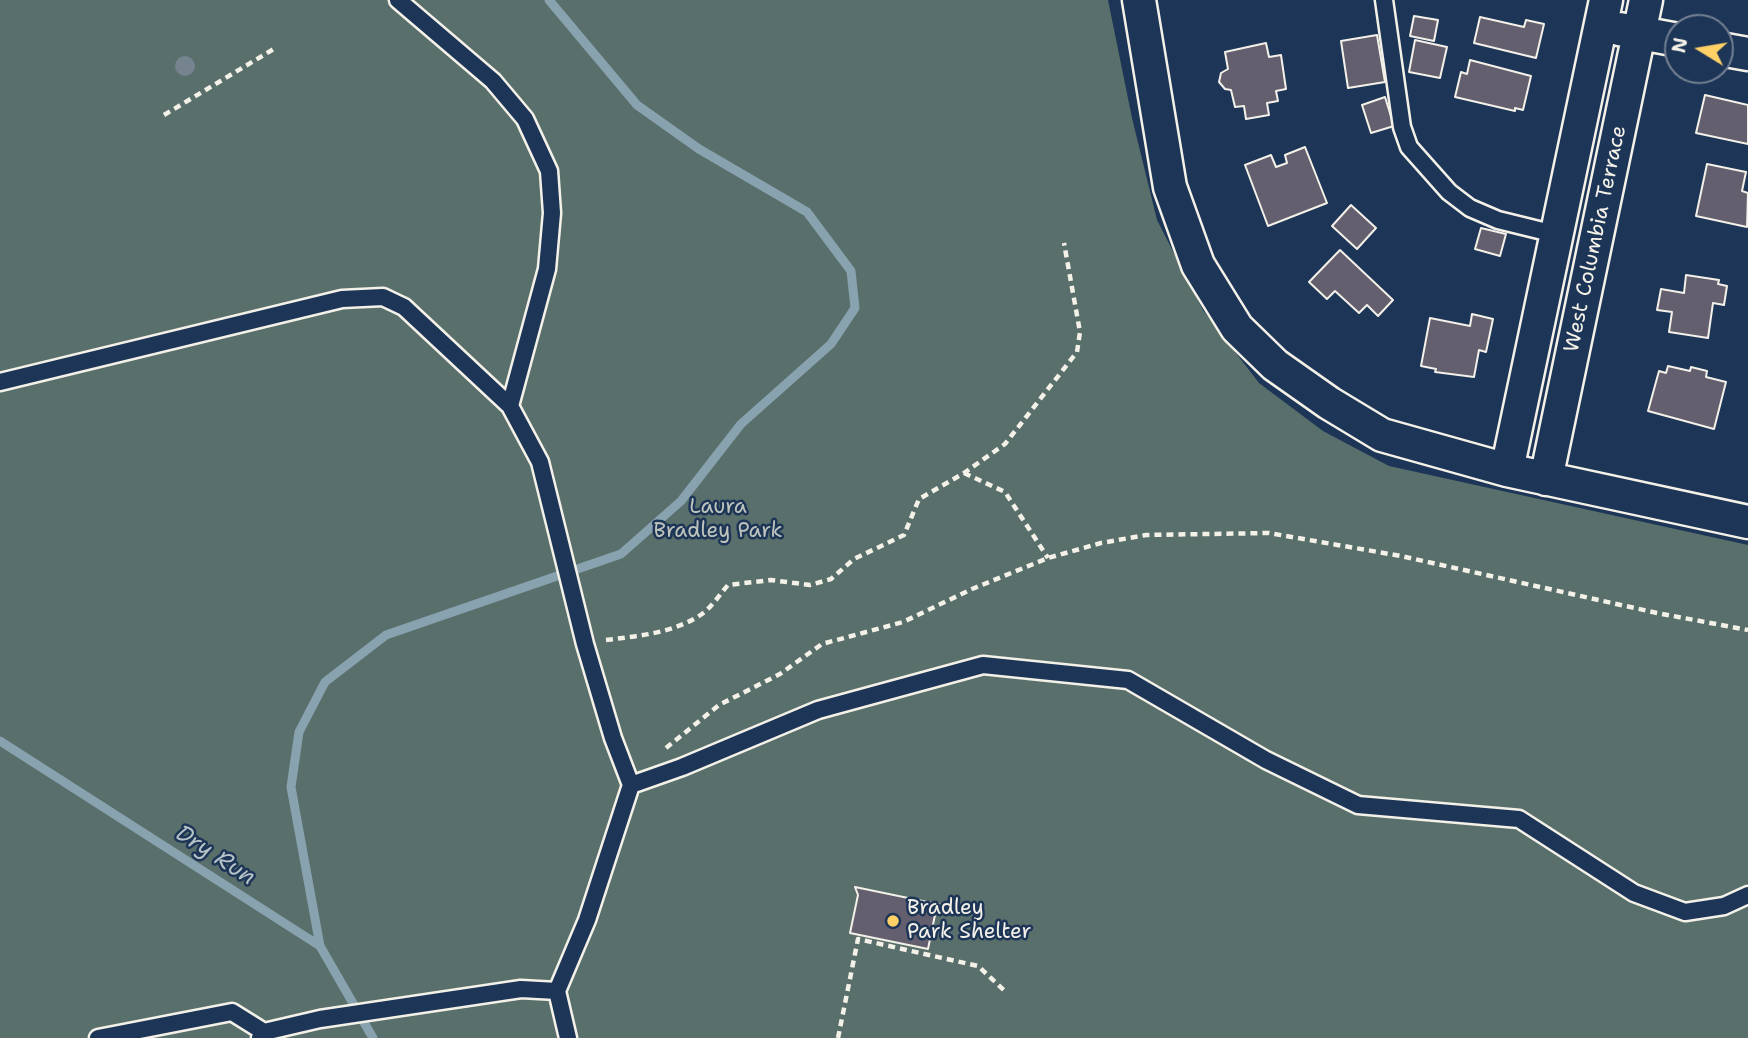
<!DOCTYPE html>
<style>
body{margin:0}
#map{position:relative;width:1748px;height:1038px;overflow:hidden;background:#1d3557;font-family:"Shantell Sans",sans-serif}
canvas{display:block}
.north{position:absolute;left:1664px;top:14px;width:70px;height:70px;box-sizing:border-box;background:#1d3557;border:2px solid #738091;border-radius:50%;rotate:281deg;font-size:19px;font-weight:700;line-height:28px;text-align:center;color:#f4f1e8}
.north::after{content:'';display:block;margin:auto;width:24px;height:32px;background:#ffd166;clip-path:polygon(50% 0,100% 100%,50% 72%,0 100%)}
</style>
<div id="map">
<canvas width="1748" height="1038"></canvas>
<div class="north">N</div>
</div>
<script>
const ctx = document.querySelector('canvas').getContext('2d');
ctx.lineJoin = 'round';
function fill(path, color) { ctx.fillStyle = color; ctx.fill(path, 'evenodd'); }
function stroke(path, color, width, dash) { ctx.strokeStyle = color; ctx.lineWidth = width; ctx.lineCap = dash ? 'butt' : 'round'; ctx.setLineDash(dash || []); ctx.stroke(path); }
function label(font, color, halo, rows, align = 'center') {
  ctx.font = font + ' "Shantell Sans",sans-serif'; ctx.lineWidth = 5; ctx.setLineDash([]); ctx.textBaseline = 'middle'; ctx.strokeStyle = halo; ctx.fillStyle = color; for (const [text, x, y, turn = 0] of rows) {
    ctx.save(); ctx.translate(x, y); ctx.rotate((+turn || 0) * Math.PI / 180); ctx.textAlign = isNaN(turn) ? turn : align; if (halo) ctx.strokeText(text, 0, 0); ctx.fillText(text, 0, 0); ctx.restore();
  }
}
const green = new Path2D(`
 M 0,0 L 1108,0 L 1132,118 L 1157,220 L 1203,310 L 1259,383 L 1323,431 L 1389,466 L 1748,545 L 1748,1038 L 0,1038 Z`);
const stream = new Path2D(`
 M 0,741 L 320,946 L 373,1038
 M 320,946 L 291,787 L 299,732 L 325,682 L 386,635 L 621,554 L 681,501 L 741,424 L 831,344 L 855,308 L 851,271 L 807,212 L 699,149 L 637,105 L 549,0`);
const building = new Path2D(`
 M 1414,16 L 1438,20 L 1434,41 L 1410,36 Z
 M 1480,17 L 1524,27 L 1526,20 L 1544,24 L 1536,58 L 1474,43 Z
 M 1377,35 L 1385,82 L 1348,88 L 1341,41 Z
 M 1415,40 L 1447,47 L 1440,78 L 1409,72 Z
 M 1266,43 L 1269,57 L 1281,55 L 1286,89 L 1276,91 L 1278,101 L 1267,103 L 1269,115 L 1246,119 L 1244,106 L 1235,107 L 1231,90 L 1225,89 L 1219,82 L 1221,73 L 1228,69 L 1225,52 Z
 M 1470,60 L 1531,76 L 1523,110 L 1515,108 L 1515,111 L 1455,97 L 1461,72 L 1467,74 Z
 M 1705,95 L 1748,105 L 1748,144 L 1696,133 Z
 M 1385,97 L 1394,126 L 1371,133 L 1362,105 Z
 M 1305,147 L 1327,203 L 1268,226 L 1245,165 L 1271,155 L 1276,167 L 1287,163 L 1285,155 Z
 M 1707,164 L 1746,172 L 1742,191 L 1748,193 L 1747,227 L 1696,216 Z
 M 1351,205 L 1376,228 L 1357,249 L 1332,226 Z
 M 1481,228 L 1506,234 L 1500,256 L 1475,249 Z
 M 1340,250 L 1393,300 L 1378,316 L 1367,305 L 1359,313 L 1335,291 L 1327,299 L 1309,282 Z
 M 1686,275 L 1719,280 L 1718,284 L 1727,286 L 1724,305 L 1713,303 L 1708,338 L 1669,332 L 1672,312 L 1657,310 L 1661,289 L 1684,293 Z
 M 1472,314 L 1493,319 L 1486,352 L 1479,350 L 1474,377 L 1435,372 L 1436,369 L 1421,366 L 1430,318 L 1470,326 Z
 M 1668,366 L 1690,371 L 1691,367 L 1707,371 L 1706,377 L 1726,382 L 1714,429 L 1648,411 L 1659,371 L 1666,373 Z
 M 855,887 L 942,905 L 936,910 L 928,949 L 850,933 L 858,895 Z`);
const path = new Path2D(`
 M 164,115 L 277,47
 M 964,473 L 1005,492 L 1048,558
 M 606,640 C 639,636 674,633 702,614 C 712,607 720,594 728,585 L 771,580 L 810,585 L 831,579 L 854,559 L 904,535 L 919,499 L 964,473 L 1005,444 L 1077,352 L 1080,332 L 1064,243
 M 666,748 L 719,705 L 780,674 L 822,644 L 903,622 L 972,589 L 1048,558 L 1101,543 L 1146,535 L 1269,533 L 1401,556 L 1657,613 L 1748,630
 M 838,1038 L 858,939 L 978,966 L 1007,993`);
const service = new Path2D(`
 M 398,0 L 493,81 L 525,119 L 549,171 L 552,213 L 547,269 L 510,406
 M 1384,0 L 1402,127 L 1409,147 L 1449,192 L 1470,208 L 1498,220 L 1555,234
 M 0,382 L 342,299 L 383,297 L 404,307 L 510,406 L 540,462 L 585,644 L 613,738 L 631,785 L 587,920 L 557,991 L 568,1038
 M 631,785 L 682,767 L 818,710 L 983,665 L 1128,680 L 1266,760 L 1358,805 L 1519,819 L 1634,893 L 1685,912 L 1724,906 L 1748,895
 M 98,1038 L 232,1012 L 264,1032
 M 260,1038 L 264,1032 L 320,1019 L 521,989 L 557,991`);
const minor = new Path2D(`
 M 1139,0 L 1170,187 L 1198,265 L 1237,328 L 1275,365 L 1329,403 L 1382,435 L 1507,470 L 1748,522
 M 1619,29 L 1678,40
 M 1720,49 L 1748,54
 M 1507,470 L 1606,0
 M 1546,479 L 1646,0`);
const trees = [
 [185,66]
];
const markers = [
 [893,921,7,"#ffd166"]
];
const streetNames = [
 ["West Columbia Terrace",1596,239,-78]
];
const parkNames = [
 ["Laura",718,508],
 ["Bradley Park",718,532]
];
const poiNames = [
 ["Bradley",907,909],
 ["Park Shelter",907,933]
];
const waterNames = [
 ["Dry Run",215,856,33]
];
fill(green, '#596f6b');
stroke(stream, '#89a2af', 9);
fill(building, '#635f6f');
stroke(building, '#f4f1e8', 2);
stroke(service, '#f4f1e8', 21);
stroke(minor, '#f4f1e8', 37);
stroke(path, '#f4f1e8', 4.5, [7, 5]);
stroke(service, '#1d3557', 16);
stroke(minor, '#1d3557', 32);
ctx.fillStyle = '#76848f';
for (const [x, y] of trees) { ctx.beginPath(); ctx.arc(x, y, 10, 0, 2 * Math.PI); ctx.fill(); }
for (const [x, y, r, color] of markers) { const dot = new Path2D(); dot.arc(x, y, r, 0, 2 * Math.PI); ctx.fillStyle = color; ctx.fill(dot); stroke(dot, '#1d3557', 2.5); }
label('21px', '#f4f1e8', '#1d3557', streetNames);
label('21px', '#bec4bc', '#1d3557', parkNames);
label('21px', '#f4f1e8', '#1d3557', poiNames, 'left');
label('italic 23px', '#b6c3c7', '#1d3557', waterNames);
</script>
